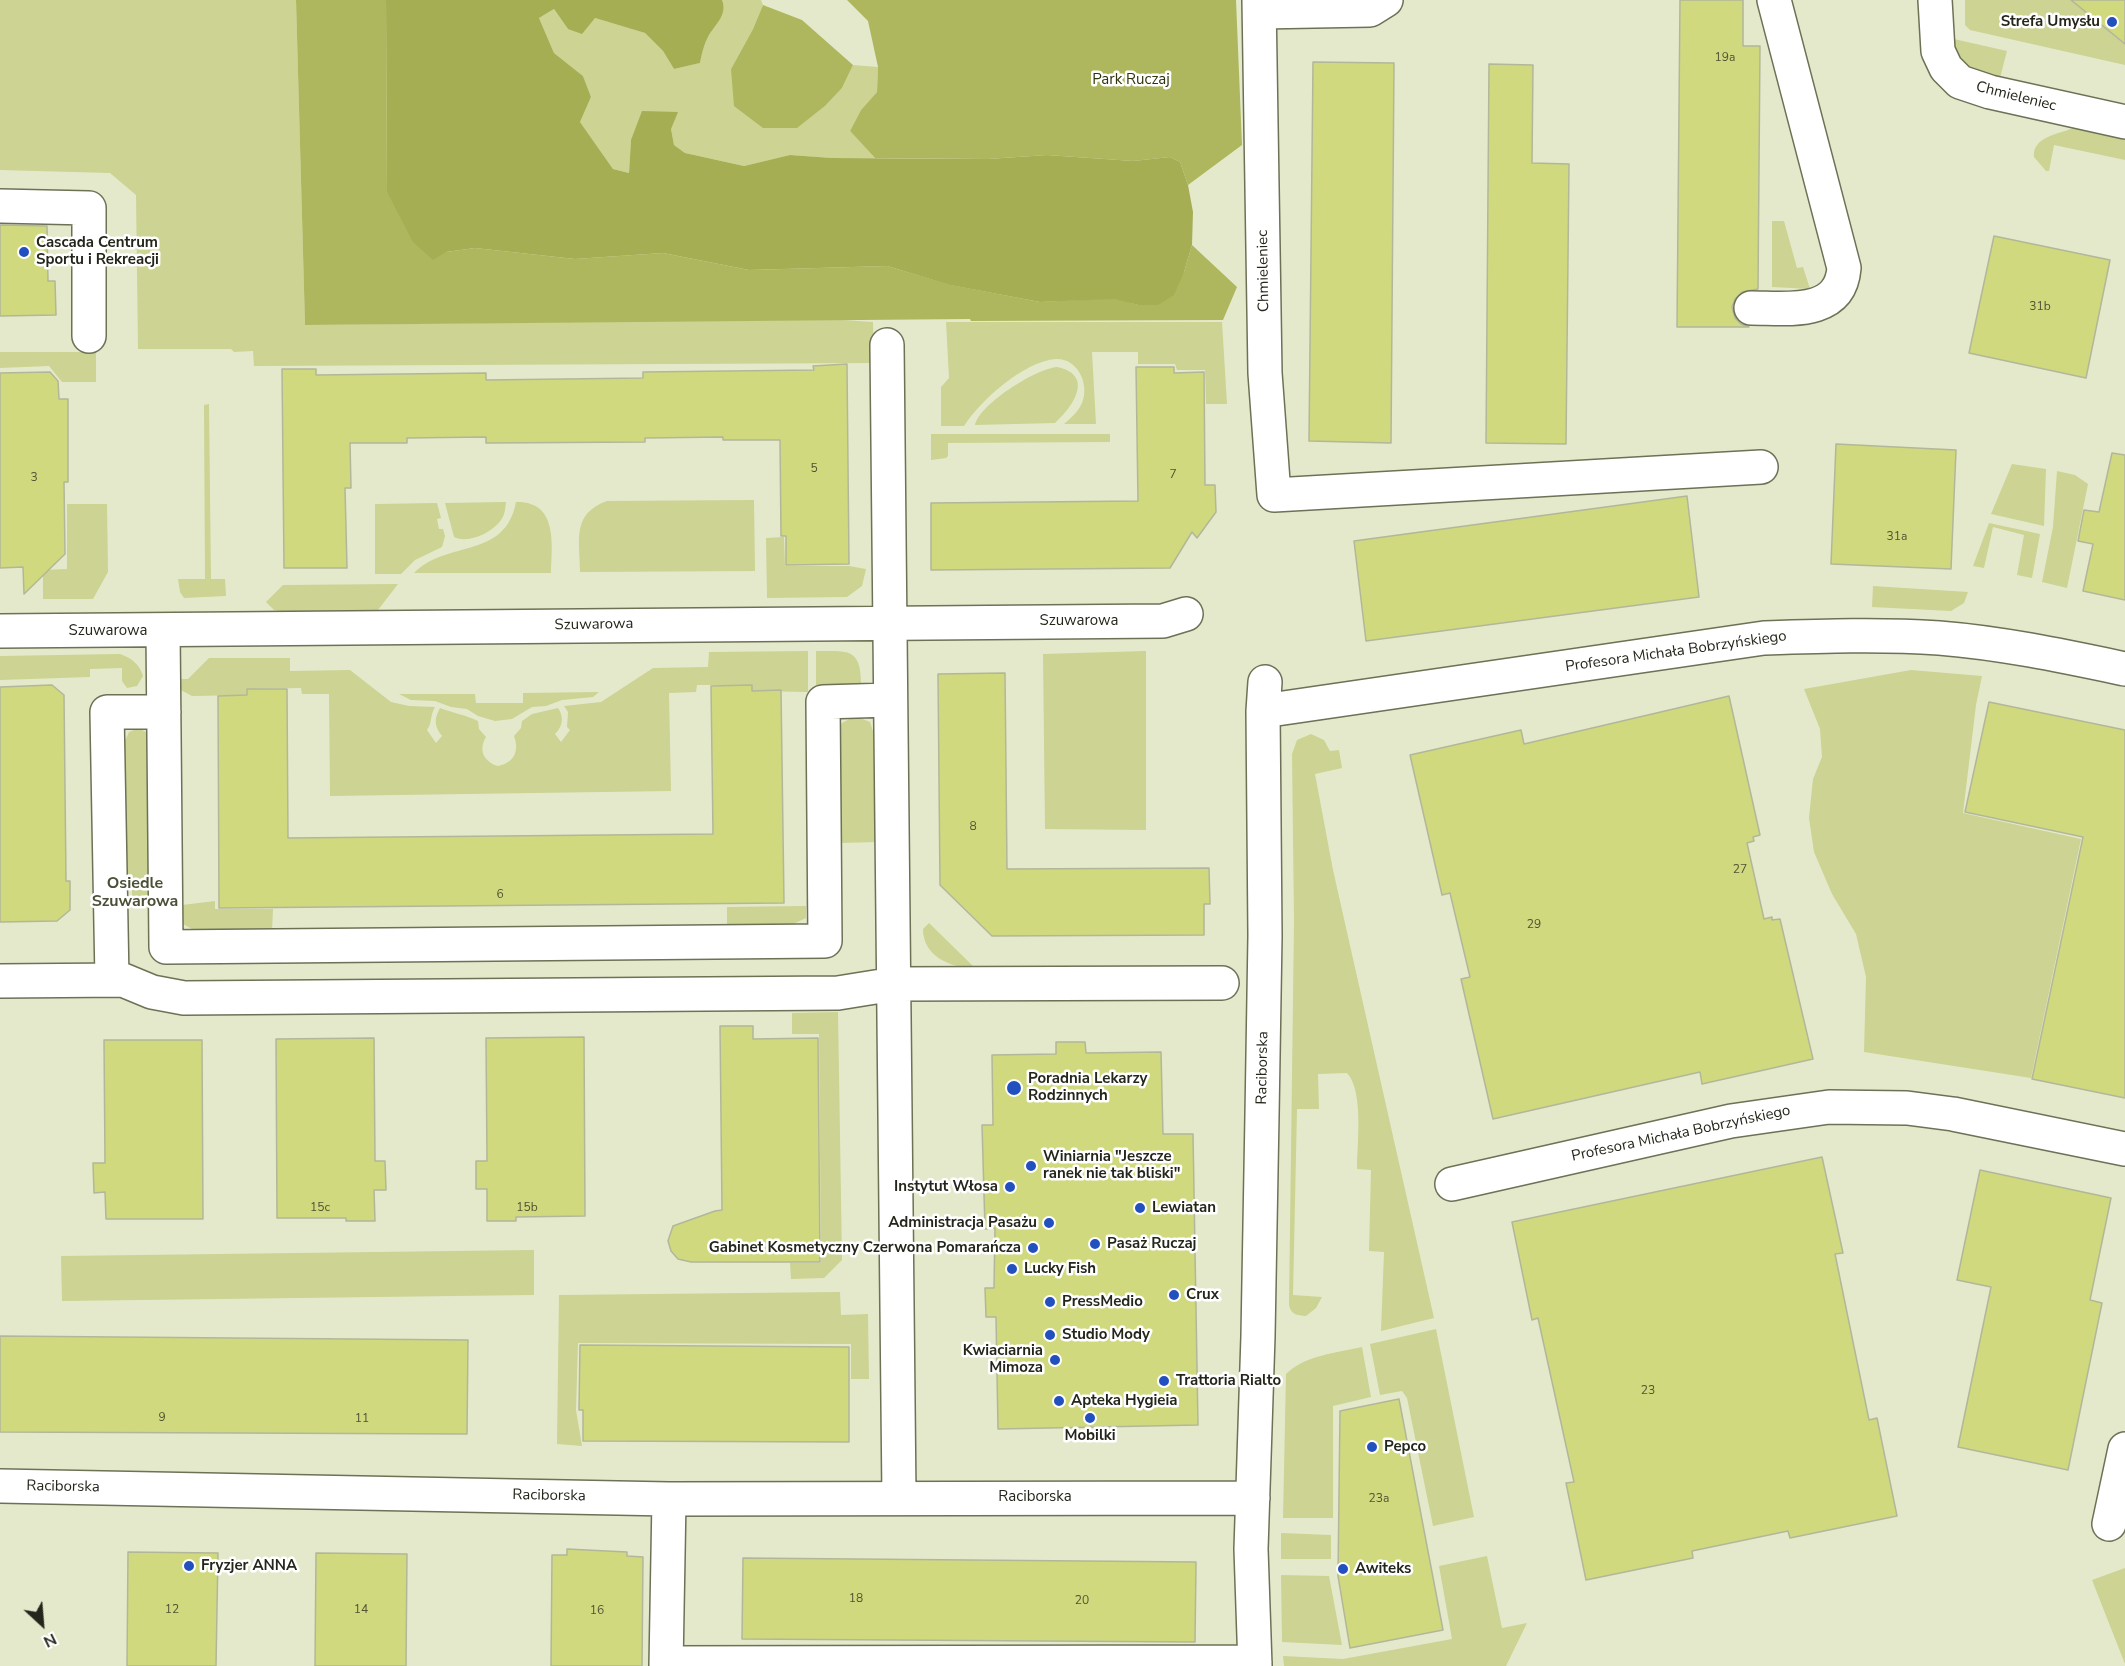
<!DOCTYPE html>
<meta charset="utf-8">
<style>
body{margin:0}
#map{position:relative;width:2125px;height:1666px;overflow:hidden;background:#e5e9cb;font-family:"Nunito Sans",sans-serif}
canvas{display:block}
.north{position:absolute;left:12px;top:1594px;width:60px;height:60px;-webkit-text-stroke:4px #fff;paint-order:stroke;rotate:154deg;font-size:16px;font-weight:700;line-height:24px;text-align:center;color:#25261b}
.north::after{content:'';display:block;margin:auto;width:21px;height:27px;background:#25261b;clip-path:polygon(50% 0,100% 100%,50% 72%,0 100%)}
</style>
<div id="map">
<canvas width="2125" height="1666"></canvas>
<div class="north">N</div>
</div>
<script>
const ctx = document.querySelector('canvas').getContext('2d');
ctx.lineJoin = 'round';
function fill(path, color) { ctx.fillStyle = color; ctx.fill(path, 'evenodd'); }
function stroke(path, color, width, dash) { ctx.strokeStyle = color; ctx.lineWidth = width; ctx.lineCap = dash ? 'butt' : 'round'; ctx.setLineDash(dash || []); ctx.stroke(path); }
function label(font, color, halo, rows, align = 'center') {
  ctx.font = font + ' "Nunito Sans",sans-serif'; ctx.lineWidth = 5; ctx.setLineDash([]); ctx.textBaseline = 'middle'; ctx.strokeStyle = halo; ctx.fillStyle = color; for (const [text, x, y, turn = 0] of rows) {
    ctx.save(); ctx.translate(x, y); ctx.rotate((+turn || 0) * Math.PI / 180); ctx.textAlign = isNaN(turn) ? turn : align; if (halo) ctx.strokeText(text, 0, 0); ctx.fillText(text, 0, 0); ctx.restore();
  }
}
const green = new Path2D(`
 M 0,0 L 296,0 L 305,325 L 828,319 L 873,322 L 874,363 L 254,366 L 253,351 L 234,352 L 231,349 L 138,349 L 136,195 L 110,173 L 0,170 Z
 M 722,0 L 761,0 L 763,5 L 753,29 L 731,69 L 826,105 L 842,88 L 853,65 L 878,67 L 877,92 L 861,110 L 850,131 L 875,158 L 832,158 L 790,155 L 744,166 L 685,153 L 674,145 L 671,129 L 631,140 L 629,173 L 613,169 L 580,122 L 591,97 L 583,76 L 554,53 L 539,18 L 554,9 L 568,29 L 595,18 L 645,33 L 663,51 L 674,69 L 700,63 C 702,52 704,44 709,35 C 716,24 728,14 722,0 Z
 M 1965,0 L 2071,0 L 2125,44 L 2125,65 L 1970,30 L 1965,25 Z
 M 1954,39 L 2007,51 L 2000,78 C 1978,72 1956,66 1954,39 Z
 M 2073,128 L 2125,140 L 2125,160 L 2054,145 L 2049,171 L 2046,171 L 2034,157 C 2032,137 2059,134 2073,128 Z
 M 1772,221 L 1784,221 L 1797,268 L 1803,267 L 1810,289 L 1772,287 Z
 M 946,322 L 1222,322 L 1227,404 L 1206,404 L 1205,370 L 1177,370 L 1175,364 L 1138,364 L 1138,352 L 1092,352 L 1096,424 L 1064,424 C 1071,418 1078,412 1082,403 C 1090,385 1078,358 1056,359 C 1024,361 980,401 964,426 L 941,426 L 941,387 L 949,378 Z
 M 0,352 L 96,352 L 96,382 L 62,382 L 49,366 L 0,368 Z
 M 1057,367 C 1095,375 1073,407 1055,423 L 975,425 C 980,404 1035,369 1057,367 Z
 M 209,404 L 211,579 L 225,579 L 226,596 L 184,598 L 180,592 L 178,579 L 205,579 L 204,405 Z
 M 931,434 L 1110,434 L 1110,442 L 948,443 L 948,456 L 946,458 L 931,460 Z
 M 2012,464 L 2046,469 L 2044,526 L 1991,514 Z
 M 2057,471 L 2075,475 L 2088,484 L 2067,588 L 2042,582 L 2053,527 Z
 M 754,500 L 755,571 L 580,572 C 580,540 571,514 607,501 Z
 M 506,502 C 505,509 505,515 501,520 C 492,533 468,544 454,537 L 445,503 Z
 M 516,502 C 558,501 552,544 551,573 L 414,573 C 448,539 505,560 516,502 Z
 M 437,503 L 441,518 L 437,519 L 439,529 L 443,529 L 445,536 L 442,547 L 415,560 L 401,574 L 375,574 L 375,504 Z
 M 67,504 L 107,504 L 108,572 L 93,599 L 43,599 L 43,570 L 67,569 Z
 M 1989,523 L 2040,534 L 2032,578 L 2017,575 L 2024,535 L 1993,527 L 1984,568 L 1973,566 Z
 M 784,537 L 785,566 L 849,566 L 866,569 L 862,586 L 847,597 L 767,598 L 766,538 Z
 M 398,584 L 378,610 L 282,612 L 274,610 L 266,602 L 283,585 Z
 M 1873,586 L 1968,592 L 1964,603 L 1951,611 L 1872,607 Z
 M 808,651 L 808,692 L 752,691 L 751,685 L 697,685 L 696,692 L 669,693 L 671,791 L 330,796 L 329,694 L 302,694 L 301,688 L 248,689 L 247,695 L 192,696 L 179,689 L 179,679 L 188,679 L 209,658 L 290,658 L 290,671 L 350,670 L 391,702 L 409,706 L 435,707 C 430,715 432,724 427,730 L 436,743 L 442,736 C 434,726 434,719 440,708 C 453,713 466,715 478,721 L 479,729 L 486,737 C 478,750 484,762 498,766 C 513,763 520,752 514,736 L 521,728 L 522,721 L 532,714 L 558,708 C 564,717 563,726 555,734 L 561,742 L 570,730 L 567,727 L 568,712 L 564,706 L 601,702 L 653,668 L 708,667 L 709,652 Z
 M 816,651 C 848,651 861,647 861,685 L 816,685 Z
 M 1146,651 L 1146,830 L 1045,829 L 1043,654 Z
 M 120,654 C 132,658 140,665 143,676 L 137,686 L 127,688 L 122,681 L 122,668 L 90,669 L 90,677 L 0,680 L 0,656 Z
 M 1911,670 L 1982,676 L 1976,705 L 1963,813 L 2081,839 L 2031,1078 L 1864,1052 L 1866,977 L 1856,934 L 1832,894 L 1814,852 L 1809,818 L 1813,779 L 1822,757 L 1820,729 L 1804,689 Z
 M 599,692 L 593,697 L 562,700 L 546,706 L 532,707 L 512,719 L 495,721 L 478,716 L 467,709 L 451,707 L 435,701 L 411,700 L 399,694 L 475,694 L 476,703 L 523,703 L 523,693 Z
 M 855,716 L 870,722 L 875,737 L 877,842 L 839,843 L 838,729 L 842,723 Z
 M 139,728 L 149,734 L 155,897 L 132,898 L 132,874 L 125,874 L 124,743 L 129,732 Z
 M 1311,734 L 1324,740 L 1330,751 L 1339,750 L 1342,768 L 1315,774 L 1333,870 L 1434,1318 L 1381,1331 L 1384,1252 L 1369,1251 L 1371,1170 L 1357,1169 C 1357,1145 1364,1091 1347,1073 L 1318,1074 L 1319,1109 L 1297,1109 L 1293,1295 L 1322,1297 L 1316,1308 L 1306,1316 C 1297,1315 1291,1315 1289,1305 L 1294,921 L 1292,754 L 1297,740 Z
 M 215,901 L 215,909 L 273,909 L 272,932 L 201,934 L 183,924 L 182,905 Z
 M 806,906 L 806,918 L 787,927 L 727,929 L 727,907 Z
 M 929,923 L 975,968 C 950,968 923,956 923,929 Z
 M 838,1012 L 842,1260 L 824,1278 L 791,1279 L 790,1263 L 821,1263 L 819,1034 L 792,1034 L 792,1013 Z
 M 534,1250 L 534,1295 L 62,1301 L 61,1256 Z
 M 840,1292 L 841,1315 L 868,1314 L 869,1379 L 851,1379 L 851,1344 L 578,1343 L 576,1410 L 582,1446 L 557,1444 L 559,1295 Z
 M 1436,1329 L 1474,1517 L 1433,1526 L 1407,1398 L 1402,1391 L 1380,1395 L 1370,1344 Z
 M 1362,1347 L 1371,1397 L 1333,1406 L 1333,1518 L 1283,1518 L 1286,1374 C 1305,1355 1337,1353 1362,1347 Z
 M 1281,1533 L 1331,1535 L 1331,1559 L 1281,1559 Z
 M 1487,1556 L 1502,1628 L 1527,1623 L 1506,1666 L 1284,1666 L 1283,1656 L 1343,1659 L 1452,1639 L 1439,1566 Z
 M 2125,1568 L 2125,1664 L 2092,1580 Z
 M 1281,1575 L 1329,1576 L 1342,1645 L 1282,1642 Z`);
const forest = new Path2D(`
 M 296,0 L 386,0 L 387,192 L 446,252 L 475,248 L 575,259 L 663,253 L 749,270 L 887,266 L 951,285 L 1040,302 L 1115,298 L 1138,305 L 1184,272 L 1192,245 L 1237,287 L 1223,320 L 971,321 L 970,319 L 305,325 Z
 M 847,0 L 1236,0 L 1242,145 L 1188,185 L 1180,162 L 1170,157 L 1133,161 L 1047,155 L 988,159 L 875,158 L 850,131 L 861,110 L 877,92 L 878,67 L 868,21 Z
 M 763,5 L 802,20 L 853,65 L 842,88 L 826,105 L 797,128 L 763,128 L 734,106 L 731,69 L 753,29 Z`);
const water = new Path2D(`
 M 386,0 L 722,0 C 728,14 716,24 709,35 C 704,44 702,53 700,63 L 674,69 L 663,51 L 645,33 L 595,18 L 582,34 L 568,29 L 554,9 L 539,18 L 554,53 L 583,76 L 591,97 L 580,122 L 613,169 L 629,173 L 631,140 L 642,111 L 678,112 L 671,129 L 674,145 L 685,153 L 744,166 L 790,155 L 832,158 L 988,159 L 1047,155 L 1133,161 L 1170,157 L 1180,162 L 1188,185 L 1193,212 L 1192,245 L 1184,272 L 1174,295 L 1158,305 L 1138,305 L 1115,299 L 1040,302 L 950,285 L 887,266 L 749,270 L 663,253 L 575,259 L 475,248 L 446,252 L 433,260 L 413,242 L 387,192 Z`);
const building = new Path2D(`
 M 1680,0 L 1743,0 L 1743,46 L 1760,46 L 1758,289 L 1742,292 L 1735,299 L 1732,307 L 1735,318 L 1741,324 L 1749,327 L 1677,327 Z
 M 2071,0 L 2125,0 L 2125,44 Z
 M 1313,62 L 1394,63 L 1391,443 L 1309,441 Z
 M 1489,64 L 1533,65 L 1532,163 L 1569,164 L 1566,444 L 1486,443 Z
 M 0,225 L 47,226 L 48,281 L 55,281 L 56,315 L 0,316 Z
 M 1994,236 L 2110,260 L 2086,378 L 1969,353 Z
 M 847,364 L 849,564 L 786,565 L 786,536 L 781,536 L 780,440 L 723,440 L 723,437 L 645,438 L 645,442 L 486,443 L 486,437 L 407,438 L 407,443 L 350,443 L 351,488 L 345,488 L 347,568 L 284,568 L 282,369 L 316,369 L 316,375 L 486,373 L 486,380 L 643,378 L 643,372 L 814,370 L 813,366 Z
 M 1136,367 L 1174,367 L 1174,373 L 1204,372 L 1205,485 L 1215,485 L 1216,512 L 1197,538 L 1192,532 L 1170,568 L 931,570 L 931,503 L 1138,501 Z
 M 50,372 L 58,381 L 59,399 L 68,399 L 68,482 L 64,482 L 65,554 L 24,594 L 23,567 L 0,568 L 0,373 Z
 M 1836,444 L 1956,450 L 1951,569 L 1831,564 Z
 M 2112,453 L 2125,455 L 2125,600 L 2083,591 L 2093,544 L 2078,541 L 2084,510 L 2099,512 Z
 M 1687,496 L 1699,597 L 1366,641 L 1354,541 Z
 M 1005,673 L 1007,869 L 1209,868 L 1210,904 L 1204,904 L 1204,935 L 992,936 L 940,885 L 938,674 Z
 M 52,685 L 64,695 L 66,881 L 70,881 L 70,910 L 57,921 L 0,922 L 0,687 Z
 M 752,685 L 752,691 L 781,690 L 784,903 L 219,908 L 218,696 L 247,695 L 247,689 L 287,689 L 288,838 L 713,834 L 711,686 Z
 M 1729,696 L 1760,835 L 1753,837 L 1754,841 L 1747,843 L 1764,919 L 1772,917 L 1772,920 L 1780,919 L 1813,1059 L 1702,1084 L 1700,1072 L 1493,1119 L 1461,979 L 1470,977 L 1450,893 L 1442,895 L 1410,755 L 1521,730 L 1524,744 Z
 M 1989,702 L 2125,730 L 2125,1098 L 2032,1079 L 2083,837 L 1965,812 Z
 M 720,1026 L 753,1026 L 753,1039 L 818,1038 L 820,1262 L 691,1262 L 678,1259 L 671,1251 L 668,1241 L 673,1226 L 715,1211 L 722,1210 Z
 M 584,1037 L 585,1216 L 516,1217 L 516,1221 L 487,1221 L 487,1189 L 476,1189 L 476,1161 L 487,1161 L 486,1038 Z
 M 374,1038 L 375,1161 L 385,1161 L 386,1190 L 374,1190 L 375,1221 L 346,1221 L 346,1218 L 277,1218 L 276,1039 Z
 M 104,1040 L 202,1040 L 203,1219 L 106,1219 L 105,1192 L 94,1193 L 93,1163 L 105,1163 Z
 M 1056,1042 L 1085,1042 L 1086,1053 L 1161,1052 L 1163,1134 L 1193,1134 L 1198,1425 L 998,1429 L 996,1317 L 986,1317 L 985,1288 L 994,1288 L 995,1228 L 985,1229 L 982,1125 L 993,1125 L 992,1055 L 1056,1054 Z
 M 1822,1157 L 1843,1253 L 1835,1254 L 1869,1420 L 1877,1418 L 1897,1516 L 1790,1538 L 1788,1531 L 1692,1551 L 1693,1558 L 1586,1580 L 1566,1483 L 1574,1482 L 1538,1318 L 1532,1320 L 1512,1222 Z
 M 1980,1170 L 2111,1198 L 2090,1300 L 2102,1303 L 2068,1470 L 1958,1447 L 1991,1287 L 1957,1280 Z
 M 0,1336 L 468,1340 L 467,1434 L 0,1432 Z
 M 580,1345 L 849,1347 L 849,1442 L 583,1441 L 583,1410 L 579,1410 Z
 M 1399,1399 L 1443,1630 L 1350,1648 L 1338,1576 L 1340,1411 Z
 M 567,1549 L 627,1552 L 627,1556 L 643,1557 L 642,1666 L 551,1666 L 552,1555 L 567,1555 Z
 M 128,1552 L 218,1553 L 216,1666 L 127,1666 Z
 M 316,1553 L 407,1554 L 406,1666 L 315,1666 Z
 M 743,1558 L 1196,1562 L 1195,1642 L 742,1639 Z`);
const street = new Path2D(`
 M 1259,0 L 1265,373 L 1274,495 L 1761,467
 M 1935,0 L 1938,51 L 1946,68 L 1960,82 L 1990,92 L 2125,122
 M 1260,12 L 1370,10 L 1386,0
 M 0,206 L 89,208 L 89,336
 M 1751,308 C 1786,308 1840,317 1844,268 L 1774,0
 M 887,345 L 899,1497
 M 163,630 L 166,947 L 825,941 L 823,702 L 890,700
 M 0,631 L 1163,621 L 1186,614
 M 1263,711 L 1764,638 C 1823,636 1881,634 1939,638 C 2002,643 2063,656 2125,669
 M 112,980 L 107,712 L 164,712
 M 0,981 L 123,980 L 152,992 L 184,998 L 838,993 L 894,984 L 1222,983
 M 1452,1184 L 1731,1121 L 1829,1107 L 1907,1108 L 1953,1114 L 2125,1149
 M 0,1486 L 669,1499 L 1253,1498
 M 2109,1524 L 2125,1449
 M 666,1663 L 1255,1662
 M 666,1666 L 669,1499
 M 1255,1666 L 1251,1549 L 1258,1336 L 1262,1115 L 1265,936 L 1263,711 L 1265,682`);
const markers = [
 [2112,22,6,"#2250be"],
 [24,252,6,"#2250be"],
 [1014,1088,8,"#2250be"],
 [1031,1166,6,"#2250be"],
 [1010,1187,6,"#2250be"],
 [1140,1208,6,"#2250be"],
 [1049,1223,6,"#2250be"],
 [1095,1244,6,"#2250be"],
 [1033,1248,6,"#2250be"],
 [1012,1269,6,"#2250be"],
 [1174,1295,6,"#2250be"],
 [1050,1302,6,"#2250be"],
 [1050,1335,6,"#2250be"],
 [1055,1360,6,"#2250be"],
 [1164,1381,6,"#2250be"],
 [1059,1401,6,"#2250be"],
 [1090,1418,6,"#2250be"],
 [1372,1447,6,"#2250be"],
 [189,1566,6,"#2250be"],
 [1343,1569,6,"#2250be"]
];
const numberNames = [
 ["19a",1725,58],
 ["31b",2040,307],
 ["5",814,469],
 ["7",1173,475],
 ["3",34,478],
 ["31a",1897,537],
 ["8",973,827],
 ["27",1740,870],
 ["6",500,895],
 ["29",1534,925],
 ["15c",320,1208],
 ["15b",527,1208],
 ["23",1648,1391],
 ["9",162,1418],
 ["11",362,1419],
 ["23a",1379,1499],
 ["18",856,1599],
 ["20",1082,1601],
 ["12",172,1610],
 ["14",361,1610],
 ["16",597,1611]
];
const poiNames = [
 ["Strefa Umysłu",2100,22,"right"],
 ["Cascada Centrum",36,243],
 ["Sportu i Rekreacji",36,260],
 ["Poradnia Lekarzy",1028,1079],
 ["Rodzinnych",1028,1096],
 ["Winiarnia \"Jeszcze",1043,1157],
 ["ranek nie tak bliski\"",1043,1174],
 ["Instytut Włosa",998,1187,"right"],
 ["Lewiatan",1152,1208],
 ["Administracja Pasażu",1037,1223,"right"],
 ["Pasaż Ruczaj",1107,1244],
 ["Gabinet Kosmetyczny Czerwona Pomarańcza",1021,1248,"right"],
 ["Lucky Fish",1024,1269],
 ["Crux",1186,1295],
 ["PressMedio",1062,1302],
 ["Studio Mody",1062,1335],
 ["Kwiaciarnia",1043,1351,"right"],
 ["Mimoza",1043,1368,"right"],
 ["Trattoria Rialto",1176,1381],
 ["Apteka Hygieia",1071,1401],
 ["Mobilki",1090,1436,"center"],
 ["Pepco",1384,1447],
 ["Fryzjer ANNA",201,1566],
 ["Awiteks",1355,1569]
];
const parkNames = [
 ["Park Ruczaj",1131,80]
];
const streetNames = [
 ["Chmieleniec",2016,97,14],
 ["Chmieleniec",1264,271,-91],
 ["Szuwarowa",1079,621],
 ["Szuwarowa",594,625,-1],
 ["Szuwarowa",108,631],
 ["Profesora Michała Bobrzyńskiego",1676,652,-8],
 ["Raciborska",1263,1068,-89],
 ["Profesora Michała Bobrzyńskiego",1681,1134,-12],
 ["Raciborska",63,1487,1],
 ["Raciborska",549,1496,1],
 ["Raciborska",1035,1497]
];
const neighbourhoodNames = [
 ["Osiedle",135,884],
 ["Szuwarowa",135,902]
];
fill(green, '#ccd393');
fill(forest, '#aeb75d');
fill(water, '#a6ae54');
fill(building, '#d0d97e');
stroke(building, '#b3b79a', 1.5);
stroke(street, '#6d7156', 36);
stroke(street, '#fff', 33);
for (const [x, y, r, color] of markers) { const dot = new Path2D(); dot.arc(x, y, r, 0, 2 * Math.PI); ctx.fillStyle = color; ctx.fill(dot); stroke(dot, '#fff', 2); }
label('12px', '#505334', null, numberNames);
label('bold 15px', '#25261b', '#fff', poiNames, 'left');
label('15px', '#30340c', '#fff', parkNames);
label('15px', '#25261b', '#fff', streetNames);
label('bold 16px', '#4c4f36', '#fff', neighbourhoodNames);
</script>
